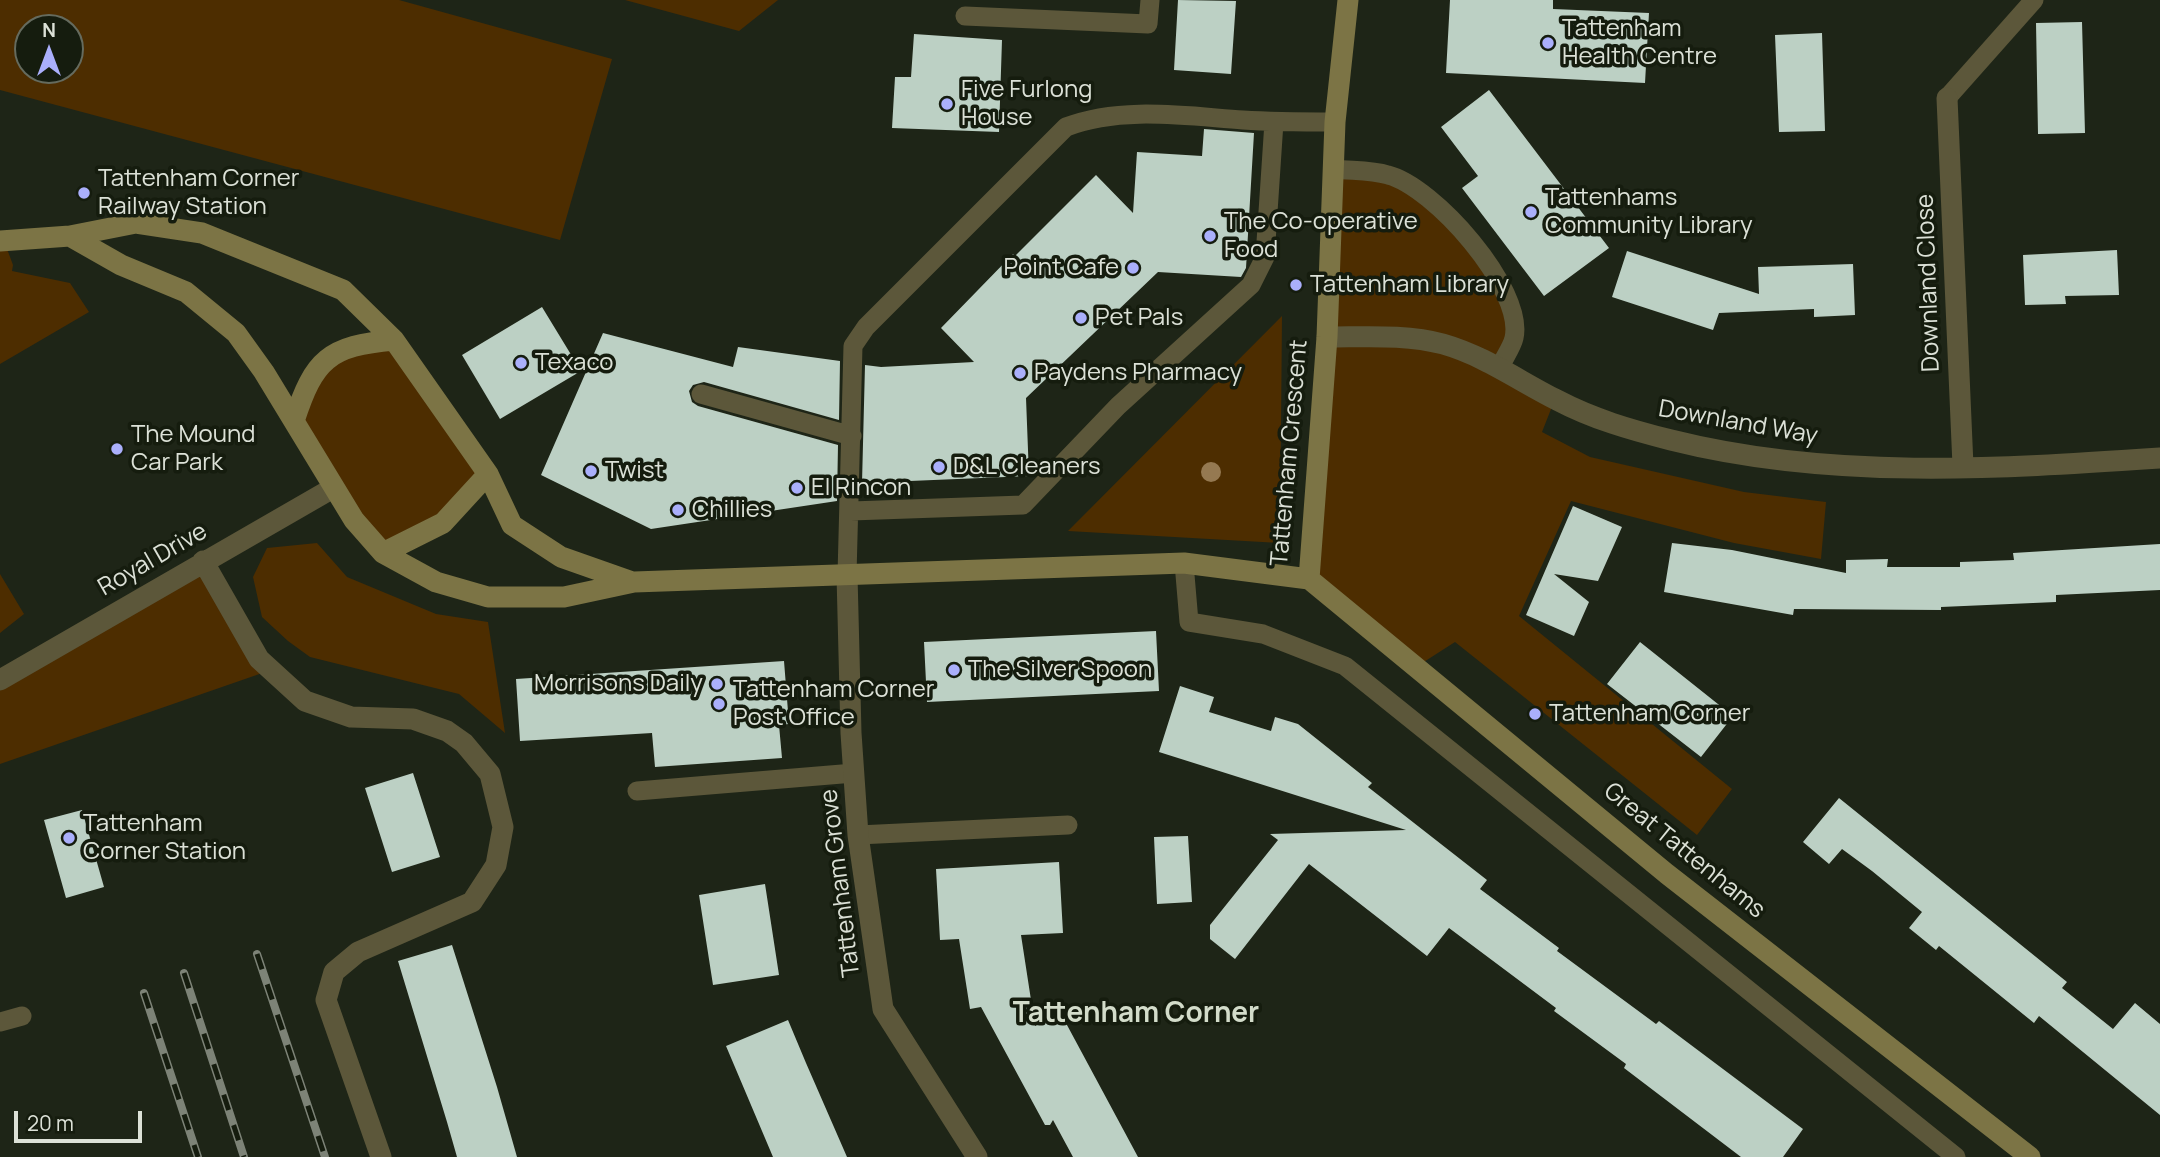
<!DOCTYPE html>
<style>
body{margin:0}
#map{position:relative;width:2160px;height:1157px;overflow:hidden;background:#1e2517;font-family:Manrope,sans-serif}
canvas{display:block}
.north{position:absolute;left:14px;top:14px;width:70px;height:70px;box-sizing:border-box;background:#151c0e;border:2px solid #656b5e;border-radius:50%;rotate:0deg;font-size:19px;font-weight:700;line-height:28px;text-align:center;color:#dce1d7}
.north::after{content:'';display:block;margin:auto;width:24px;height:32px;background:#aaaffb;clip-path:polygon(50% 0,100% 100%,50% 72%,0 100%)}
.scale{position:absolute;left:14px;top:1111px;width:128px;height:32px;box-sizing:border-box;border:4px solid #dce1d7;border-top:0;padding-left:9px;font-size:21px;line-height:24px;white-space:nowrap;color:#dce1d7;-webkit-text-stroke:5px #151c0e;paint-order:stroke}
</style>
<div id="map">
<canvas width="2160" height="1157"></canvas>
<div class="north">N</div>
<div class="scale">20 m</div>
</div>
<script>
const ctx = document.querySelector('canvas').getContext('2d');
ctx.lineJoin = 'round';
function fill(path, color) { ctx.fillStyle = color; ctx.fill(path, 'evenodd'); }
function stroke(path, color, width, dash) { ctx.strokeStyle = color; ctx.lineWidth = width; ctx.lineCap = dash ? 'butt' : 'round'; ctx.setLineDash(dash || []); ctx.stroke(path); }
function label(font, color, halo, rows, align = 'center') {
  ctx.font = font + ' Manrope,sans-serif'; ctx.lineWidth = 7; ctx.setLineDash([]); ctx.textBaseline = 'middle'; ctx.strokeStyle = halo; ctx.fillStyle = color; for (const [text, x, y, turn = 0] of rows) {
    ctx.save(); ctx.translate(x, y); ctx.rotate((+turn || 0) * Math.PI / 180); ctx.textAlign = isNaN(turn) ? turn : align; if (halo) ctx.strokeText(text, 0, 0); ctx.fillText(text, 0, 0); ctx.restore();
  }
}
const green = new Path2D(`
 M 0,0 L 399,0 L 612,59 L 560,240 L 0,90 ZM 28,28 L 70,28 L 70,70 L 28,70 Z
 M 625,0 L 778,0 L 739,31 Z
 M 1335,169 L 1390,175 L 1441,208 L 1511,305 L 1500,367 L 1555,399 L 1542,432 L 1590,457 L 1744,492 L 1826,502 L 1821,559 L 1734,543 L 1571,501 L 1519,616 L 1732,789 L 1697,835 L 1455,642 L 1416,667 L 1309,579 Z
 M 0,230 L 13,265 L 12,271 L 70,283 L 89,312 L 0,364 Z
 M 1282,316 L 1280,543 L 1068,531 Z
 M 394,340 L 488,474 L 443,523 L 383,553 L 294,421 L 322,364 Z
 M 317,543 L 347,577 L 436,614 L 488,622 L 505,733 L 459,694 L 310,657 L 288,641 L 262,617 L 253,577 L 267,548 Z
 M 203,561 L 271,670 L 0,764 L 0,680 Z
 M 0,574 L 24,614 L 0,633 Z`);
const building = new Path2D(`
 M 1178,0 L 1236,1 L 1231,74 L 1174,70 Z
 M 1450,0 L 1553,0 L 1553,9 L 1649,13 L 1645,83 L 1446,73 Z
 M 2082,22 L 2085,133 L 2038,134 L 2036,23 Z
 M 1822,33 L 1825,131 L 1779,132 L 1775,35 Z
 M 914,34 L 1002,40 L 999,132 L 892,128 L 895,77 L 911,77 Z
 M 1489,90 L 1609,248 L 1544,296 L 1462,188 L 1478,176 L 1441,127 Z
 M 1204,129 L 1254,133 L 1246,268 L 1241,277 L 1158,272 L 1026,398 L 1029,476 L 862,483 L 865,365 L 881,367 L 974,362 L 941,328 L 1013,254 L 1015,256 L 1096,175 L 1133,213 L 1137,152 L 1202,156 Z
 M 2117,250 L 2119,295 L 2065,296 L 2066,304 L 2025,305 L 2023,255 Z
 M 1627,251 L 1759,294 L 1758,267 L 1853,264 L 1855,315 L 1814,317 L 1814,309 L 1719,313 L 1713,330 L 1612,297 Z
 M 542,307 L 581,371 L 500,419 L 462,355 Z
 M 603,333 L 733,367 L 738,347 L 840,361 L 839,420 L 704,382 L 693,385 L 689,391 L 692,402 L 698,406 L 838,445 L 837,501 L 651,529 L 541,475 Z
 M 1573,506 L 1622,527 L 1598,581 L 1554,574 L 1589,602 L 1574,636 L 1526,615 Z
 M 1672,543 L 1732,550 L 1846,573 L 1846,560 L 1888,559 L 1887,567 L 1960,567 L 1960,562 L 2014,560 L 2013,553 L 2160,544 L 2160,590 L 2056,595 L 2056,602 L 1941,607 L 1941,610 L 1794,609 L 1793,615 L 1664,592 Z
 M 1156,631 L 1159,691 L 927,702 L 924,642 Z
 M 1640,642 L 1733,716 L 1701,757 L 1607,684 Z
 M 784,661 L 789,724 L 779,725 L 782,758 L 655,767 L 652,733 L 520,741 L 516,679 Z
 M 1180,686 L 1214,697 L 1209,712 L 1271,731 L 1275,717 L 1298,724 L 1372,783 L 1368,787 L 1487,880 L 1480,889 L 1559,948 L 1557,951 L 1656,1024 L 1659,1021 L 1803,1129 L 1783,1157 L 1741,1157 L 1624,1068 L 1626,1064 L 1554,1011 L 1556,1008 L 1449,928 L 1427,956 L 1309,864 L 1235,959 L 1210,939 L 1210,925 L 1278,840 L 1270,834 L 1406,830 L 1159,752 Z
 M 413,773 L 440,857 L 392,872 L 365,788 Z
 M 1839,798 L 2067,982 L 2062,988 L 2113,1029 L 2135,1003 L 2160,1024 L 2160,1115 L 2039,1016 L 2034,1023 L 1939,946 L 1936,950 L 1909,928 L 1922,912 L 1872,871 L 1842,849 L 1829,864 L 1803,842 Z
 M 82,810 L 104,887 L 66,898 L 44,820 Z
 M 1188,836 L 1192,902 L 1157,904 L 1154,837 Z
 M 1059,862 L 1063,933 L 1021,935 L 1035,1026 L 1060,1012 L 1138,1157 L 1073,1157 L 1053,1120 L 1050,1125 L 1045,1125 L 981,1007 L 970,1009 L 959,939 L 940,940 L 936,869 Z
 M 765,884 L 779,975 L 713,985 L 699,895 Z
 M 452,945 L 497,1087 L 517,1157 L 457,1157 L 447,1122 L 398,961 Z
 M 788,1020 L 806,1063 L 847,1157 L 773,1157 L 726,1046 Z`);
const lane = new Path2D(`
 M 965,16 L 1148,24 L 1150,0
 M 1947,98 L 2034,0
 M 1335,169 C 1352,171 1371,170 1388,175 C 1433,186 1525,289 1514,338 C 1512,347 1504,358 1500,367
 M 701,394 L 852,436
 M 851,511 L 1023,505 L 1118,406 L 1251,285 L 1265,257 L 1274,122
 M 1184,563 L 1189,622 L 1263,634 L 1345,666 L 1956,1157
 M 847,575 L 853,346 L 866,327 L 1066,127 C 1121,106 1185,116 1243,120 C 1274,122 1304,122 1335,122
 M 637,791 L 854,773
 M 858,835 L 1068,825
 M 0,1022 L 22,1016`);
const street = new Path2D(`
 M 1947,98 L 1963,466
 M 1327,337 C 1365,337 1407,334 1443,344 C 1485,356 1519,381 1557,400 C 1593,419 1631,430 1671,440 C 1830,480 1997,469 2160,458
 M 203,561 L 259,659 L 305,701 L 351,717 L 413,719 L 447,731 L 464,743 L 490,774 L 503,827 L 496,865 L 472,902 L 358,952 L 334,972 L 326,1000 L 381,1157
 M 847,575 L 851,733 L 858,835 L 883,1009 L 977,1157
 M 0,680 L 333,488`);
const secondary = new Path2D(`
 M 70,236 L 121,265 L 186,292 L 236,333 L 264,372 L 354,520 L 383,553 L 436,582 L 488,597 L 564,597 L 634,582 L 1184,563 L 1309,579
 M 0,241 L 70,236 L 136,223 L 202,233 L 343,290 L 394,340 L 488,474 L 512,525 L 561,557 L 632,582
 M 294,421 C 314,359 329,346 394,340
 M 383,553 L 443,523 L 488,474
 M 1309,579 L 1667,874 L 2030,1157
 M 1309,579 L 1327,337 L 1335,122 L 1348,0`);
const rail = new Path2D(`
 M 257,954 L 325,1157
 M 184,973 L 244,1157
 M 144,993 L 198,1157`);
const trees = [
 [1211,472]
];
const markers = [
 [1548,43,7,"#aaaffb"],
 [947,104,7,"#aaaffb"],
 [84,193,7,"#aaaffb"],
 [1531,212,7,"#aaaffb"],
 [1210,236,7,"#aaaffb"],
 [1133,268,7,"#aaaffb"],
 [1296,285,7,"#aaaffb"],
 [1081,318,7,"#aaaffb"],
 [521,363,7,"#aaaffb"],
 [1020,373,7,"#aaaffb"],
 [117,449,7,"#aaaffb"],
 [939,467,7,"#aaaffb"],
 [591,471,7,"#aaaffb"],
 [797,488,7,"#aaaffb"],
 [678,510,7,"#aaaffb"],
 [954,670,7,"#aaaffb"],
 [717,684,7,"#aaaffb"],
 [719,704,7,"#aaaffb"],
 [1535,714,7,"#aaaffb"],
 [69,838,7,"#aaaffb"]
];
const poiNames = [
 ["Tattenham",1562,29],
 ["Health Centre",1562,57],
 ["Five Furlong",961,90],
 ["House",961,118],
 ["Tattenham Corner",98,179],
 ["Railway Station",98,207],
 ["Tattenhams",1545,198],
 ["Community Library",1545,226],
 ["The Co-operative",1224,222],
 ["Food",1224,250],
 ["Point Cafe",1119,268,"right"],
 ["Tattenham Library",1310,285],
 ["Pet Pals",1095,318],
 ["Texaco",535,363],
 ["Paydens Pharmacy",1034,373],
 ["The Mound",131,435],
 ["Car Park",131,463],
 ["D&L Cleaners",953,467],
 ["Twist",605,471],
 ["El Rincon",811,488],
 ["Chillies",692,510],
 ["The Silver Spoon",968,670],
 ["Morrisons Daily",703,684,"right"],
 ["Tattenham Corner",733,690],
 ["Post Office",733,718],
 ["Tattenham Corner",1549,714],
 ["Tattenham",83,824],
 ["Corner Station",83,852]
];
const streetNames = [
 ["Downland Close",1929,283,-92],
 ["Downland Way",1738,423,10],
 ["Tattenham Crescent",1290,453,-85],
 ["Royal Drive",153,560,-30],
 ["Great Tattenhams",1684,851,39],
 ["Tattenham Grove",841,883,-97]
];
const quarterNames = [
 ["Tattenham Corner",1136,1014]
];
fill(green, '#4d2d00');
fill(building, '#bcd0c4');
stroke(lane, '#5c573a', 19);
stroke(street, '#5c573a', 21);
stroke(secondary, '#7c7445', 21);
stroke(rail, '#7d8377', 8);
stroke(rail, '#151c0e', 5, [16]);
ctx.fillStyle = '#957951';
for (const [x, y] of trees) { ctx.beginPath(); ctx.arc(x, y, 10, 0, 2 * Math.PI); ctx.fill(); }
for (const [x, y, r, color] of markers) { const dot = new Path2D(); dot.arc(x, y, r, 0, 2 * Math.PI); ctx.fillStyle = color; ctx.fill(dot); stroke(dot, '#151c0e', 2.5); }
label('24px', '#dce1d7', '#151c0e', poiNames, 'left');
label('24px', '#dce1d7', '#151c0e', streetNames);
label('bold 28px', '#d3dcca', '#151c0e', quarterNames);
</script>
